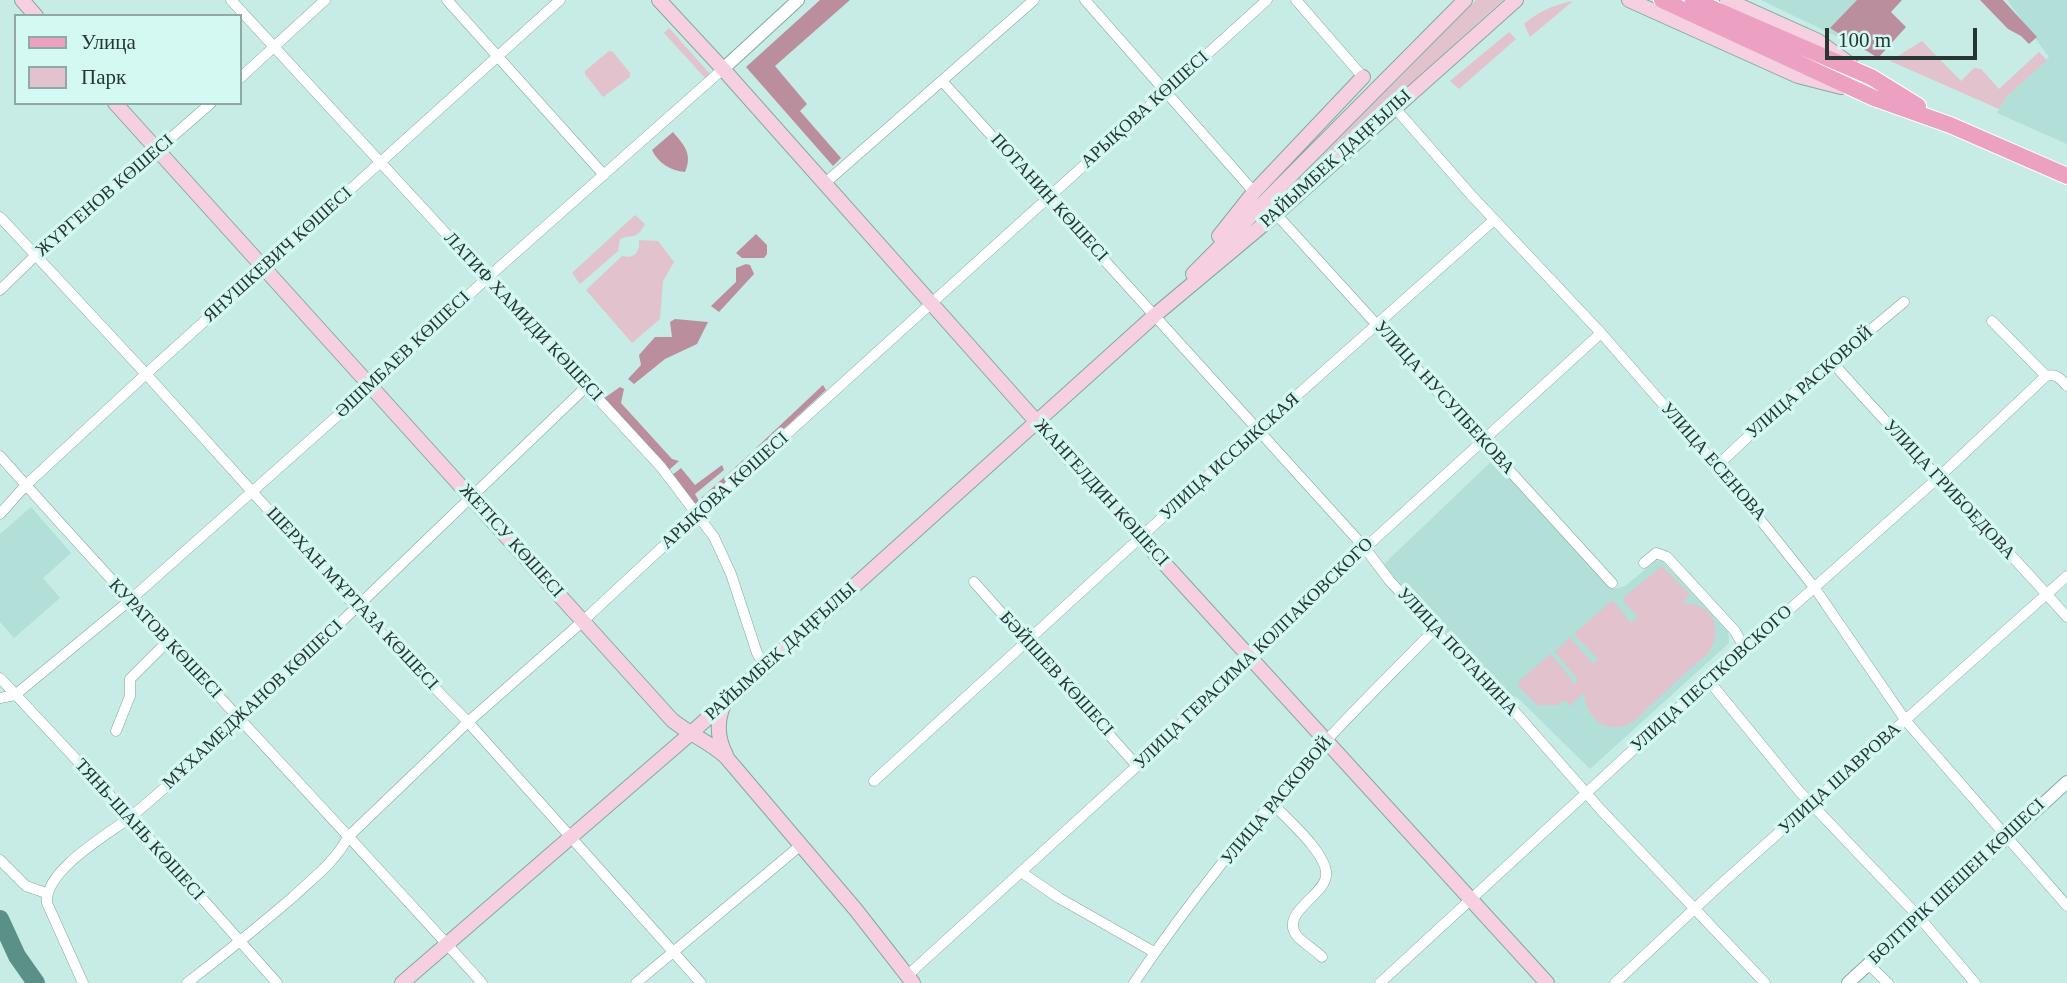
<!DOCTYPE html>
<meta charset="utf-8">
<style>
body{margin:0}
#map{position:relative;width:2067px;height:983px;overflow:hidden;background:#c7ebe5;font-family:Georgia,serif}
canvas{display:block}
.legend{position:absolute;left:14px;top:14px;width:228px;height:91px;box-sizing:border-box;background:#d4f8f2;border:2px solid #8faaa6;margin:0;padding:9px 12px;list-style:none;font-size:21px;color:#283633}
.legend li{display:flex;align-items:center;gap:14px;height:35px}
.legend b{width:35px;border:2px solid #8faaa6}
.scale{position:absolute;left:1825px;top:28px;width:152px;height:32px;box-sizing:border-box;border:4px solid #283633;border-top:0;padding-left:9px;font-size:21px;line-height:24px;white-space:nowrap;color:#283633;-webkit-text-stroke:5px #d4f8f2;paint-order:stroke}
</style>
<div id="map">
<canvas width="2067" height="983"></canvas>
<ul class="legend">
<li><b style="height:9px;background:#eca1c2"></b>Улица</li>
<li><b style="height:19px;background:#e2c2cd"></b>Парк</li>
</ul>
<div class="scale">100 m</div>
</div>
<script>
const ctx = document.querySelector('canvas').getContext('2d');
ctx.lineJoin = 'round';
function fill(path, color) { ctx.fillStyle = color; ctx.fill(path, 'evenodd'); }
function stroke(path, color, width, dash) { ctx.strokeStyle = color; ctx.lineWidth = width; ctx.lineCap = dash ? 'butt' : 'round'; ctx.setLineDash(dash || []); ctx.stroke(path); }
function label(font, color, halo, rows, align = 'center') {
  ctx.font = font + ' Georgia,serif'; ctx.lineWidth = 7; ctx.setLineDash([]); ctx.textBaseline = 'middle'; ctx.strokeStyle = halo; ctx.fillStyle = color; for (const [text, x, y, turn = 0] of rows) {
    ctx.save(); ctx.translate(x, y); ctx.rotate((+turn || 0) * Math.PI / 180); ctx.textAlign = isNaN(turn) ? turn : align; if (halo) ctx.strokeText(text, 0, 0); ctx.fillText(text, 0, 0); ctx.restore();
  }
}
const built = new Path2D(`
 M 1761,0 L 1869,0 L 1852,20 L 1842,39 Z
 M 2007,0 L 2067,0 L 2067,144 L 1997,113 L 2007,96 L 2049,57 Z
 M 1496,457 L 1614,589 L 1625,586 L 1657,560 L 1663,562 L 1728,630 L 1729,643 L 1590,769 L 1519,699 L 1498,688 L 1383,565 Z
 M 31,507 L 71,553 L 43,578 L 60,598 L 14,638 L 0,622 L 0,534 Z`);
const green = new Path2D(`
 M 1476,0 L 1503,0 L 1220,256 L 1219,254 L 1297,182 Z
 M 1573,1 L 1530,37 L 1524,24 C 1539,11 1554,5 1573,1 Z
 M 669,28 L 711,75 L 706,79 L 664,33 Z
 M 1509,32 L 1516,39 L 1459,89 L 1450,81 Z
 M 1922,41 L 1961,81 L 1974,68 L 1981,69 L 1999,89 L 2039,52 L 2047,60 L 2007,96 L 1999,109 L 1890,61 Z
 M 609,51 L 613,52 L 630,73 L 630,77 L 603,97 L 585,74 L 585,71 Z
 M 635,215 L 645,224 C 637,240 632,234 620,239 L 618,251 L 580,284 L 572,273 Z
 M 639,240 L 658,241 L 674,262 L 663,281 L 660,319 L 632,343 L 586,290 L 622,256 C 635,259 640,252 639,240 Z
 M 1662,566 L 1690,595 L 1682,603 C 1712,603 1723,626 1710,651 C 1691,668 1672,685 1653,703 C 1646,709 1638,720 1629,724 C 1604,735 1586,716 1584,693 L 1570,706 L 1566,700 L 1557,705 L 1537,705 L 1518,686 L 1520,680 L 1551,654 L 1575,684 L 1578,680 L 1555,652 L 1570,637 L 1593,664 L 1598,659 L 1574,634 L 1611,601 L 1615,603 L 1631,623 L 1638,617 L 1624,602 L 1624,597 Z`);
const forest = new Path2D(`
 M 820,0 L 850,0 L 775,66 L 807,104 L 800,111 L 841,158 L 833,166 L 746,67 Z
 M 1857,0 L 1902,0 L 1891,12 L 1906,27 L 1878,58 L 1830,28 Z
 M 1980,0 L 2003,0 L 2037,37 L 2029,44 L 2021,36 L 2008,29 Z
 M 673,132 C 684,145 693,154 685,172 C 671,171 658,163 652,150 Z
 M 756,234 L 767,245 L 767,254 L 764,258 L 742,258 L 736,253 Z
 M 746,264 L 750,265 L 754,274 L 719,312 L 711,306 L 736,282 L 736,268 Z
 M 675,319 L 708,322 L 697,344 L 665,359 L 634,384 L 628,379 L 641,365 L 639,355 L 655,337 L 672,337 L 670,322 Z
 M 823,385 L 826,390 L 761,450 L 756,448 Z
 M 620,387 L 624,389 L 621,403 L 672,459 L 679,461 L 668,471 L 603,399 Z
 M 751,453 L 753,458 L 706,501 L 701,498 Z
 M 722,465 L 724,470 L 695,494 L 700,503 L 695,506 L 671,476 L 681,468 L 695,485 Z`);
const river = new Path2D(`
 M 0,919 L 17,956 L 36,983`);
const minor = new Path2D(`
 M 231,0 L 661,467 L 714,537 L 731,574 L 757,653 L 765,667
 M 447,0 L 604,175
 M 1085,0 L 1254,192
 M 1296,0 L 1363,77
 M 240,78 L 325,0
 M 942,81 L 1365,548 L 1389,580 L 1473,672 L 1509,705 L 1601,810 L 1765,983
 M 1395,108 L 1472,196 L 1601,333 L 1723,473 L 1814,587 L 1906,721 L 2067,906
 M 824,184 L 1034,0
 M 1276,214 L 1612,583
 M 0,217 L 146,374 L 357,608 L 468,722 L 701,983
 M 0,290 L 35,256 L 211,103
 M 1992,321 L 2046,376 C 2056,373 2060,378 2067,386
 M 1832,362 C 1909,449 1990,530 2067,617
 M 0,456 C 158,634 323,806 482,983
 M 1717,466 L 1813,375 L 1832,362 L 1904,302
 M 0,514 L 26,485 L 146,374 L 560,0
 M 1644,563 L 1656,553 L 1667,557 L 1735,631 L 1745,649
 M 974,582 L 1137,766
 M 0,678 L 130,817 L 277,983
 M 1709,681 L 1799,791 L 1919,917 L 1975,983
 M 0,698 L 15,695 L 129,601 L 371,386 L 486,279 L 723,69
 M 116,731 L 130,696 L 130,679 L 167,642
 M 874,781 L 1258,430 L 1494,220
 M 1272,803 C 1286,818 1329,855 1326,876 C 1324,896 1279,913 1297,936 C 1303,943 1315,950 1322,957
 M 0,860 L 26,886 L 46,893
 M 1021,872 L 1059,898 L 1154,952
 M 1868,964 L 1888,983
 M 908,975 L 1137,766 L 1365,548 L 1601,333
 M 83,983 L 47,903 C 44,870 109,834 132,816 C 152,799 171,782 191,766 L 587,386
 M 187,983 C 223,955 258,927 293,897 C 312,879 336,861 348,837 L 468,722 L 583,621 L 697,515 L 1267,0
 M 636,983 L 801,845
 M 1134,983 C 1190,900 1259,815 1326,741 C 1361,703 1398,667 1434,630
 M 1380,983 L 1684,703 L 1939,477 L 2046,376
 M 1615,983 L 1720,885 L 2067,576`);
const tertiary = new Path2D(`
 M 723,69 L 798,0
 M 1848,983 L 2067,782`);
const secondary = new Path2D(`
 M 22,0 L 36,16
 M 659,0 L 723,69 L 1059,447 L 1143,536 L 1152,550 L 1547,983
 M 1629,0 L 1798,76 L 1841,87
 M 1727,0 L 1818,41 L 1851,65
 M 115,103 L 672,720 C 689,734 710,742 726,757 L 856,910 L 913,983
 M 1219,236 L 1254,192 L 1363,77
 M 1193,274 L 1465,0
 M 724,704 C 716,722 717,738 726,755
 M 402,983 L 690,734 L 1154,316 L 1276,214 L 1516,0`);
const primary = new Path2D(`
 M 1662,0 L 1874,98 L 1950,125 L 2067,176
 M 1693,0 L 1871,77 L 1918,106`);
const streetNames = [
 ["АРЫҚОВА КӨШЕСІ",1145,110,-42],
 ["РАЙЫМБЕК ДАҢҒЫЛЫ",1336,159,-42],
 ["ЖҮРГЕНОВ КӨШЕСІ",105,196,-41],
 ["ПОТАНИН КӨШЕСІ",1049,198,48],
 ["ЯНУШКЕВИЧ КӨШЕСІ",278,255,-42],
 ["ЛАТИФ ХАМИДИ КӨШЕСІ",523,317,47],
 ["ӘШІМБАЕВ КӨШЕСІ",403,355,-43],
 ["УЛИЦА РАСКОВОЙ",1810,383,-41],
 ["УЛИЦА НУСУПБЕКОВА",1444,398,48],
 ["УЛИЦА ИССЫКСКАЯ",1230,457,-42],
 ["УЛИЦА ЕСЕНОВА",1713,462,49],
 ["УЛИЦА ГРИБОЕДОВА",1949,490,47],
 ["АРЫҚОВА КӨШЕСІ",725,491,-42],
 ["ЖАНГЕЛДИН КӨШЕСІ",1101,493,48],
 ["ЖЕТІСУ КӨШЕСІ",511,541,48],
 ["ШЕРХАН МҰРТАЗА КӨШЕСІ",352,599,47],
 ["КУРАТОВ КӨШЕСІ",165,639,47],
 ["РАЙЫМБЕК ДАҢҒЫЛЫ",781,652,-42],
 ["УЛИЦА ПОТАНИНА",1457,652,47],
 ["УЛИЦА ГЕРАСИМА КОЛПАКОВСКОГО",1254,654,-44],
 ["БӘЙІШЕВ КӨШЕСІ",1056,674,48],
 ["УЛИЦА ПЕСТКОВСКОГО",1712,679,-42],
 ["МҰХАМЕДЖАНОВ КӨШЕСІ",253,705,-43],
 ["УЛИЦА ШАВРОВА",1840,779,-42],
 ["УЛИЦА РАСКОВОЙ",1277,801,-50],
 ["ТЯНЬ-ШАНЬ КӨШЕСІ",139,830,48],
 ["БӨЛТІРІК ШЕШЕН КӨШЕСІ",1957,882,-43]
];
fill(built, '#b2dfd8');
fill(green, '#e2c2cd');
fill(forest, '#bb8e9e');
stroke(river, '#5b9089', 18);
stroke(minor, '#86a8a2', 11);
stroke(tertiary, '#86a8a2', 14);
stroke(secondary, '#86a8a2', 16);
stroke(primary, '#fff', 18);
stroke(minor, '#fff', 10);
stroke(tertiary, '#fff', 12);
stroke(secondary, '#f6d0e1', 14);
stroke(primary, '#eca1c2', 16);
label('18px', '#283633', '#d4f8f2', streetNames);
</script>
